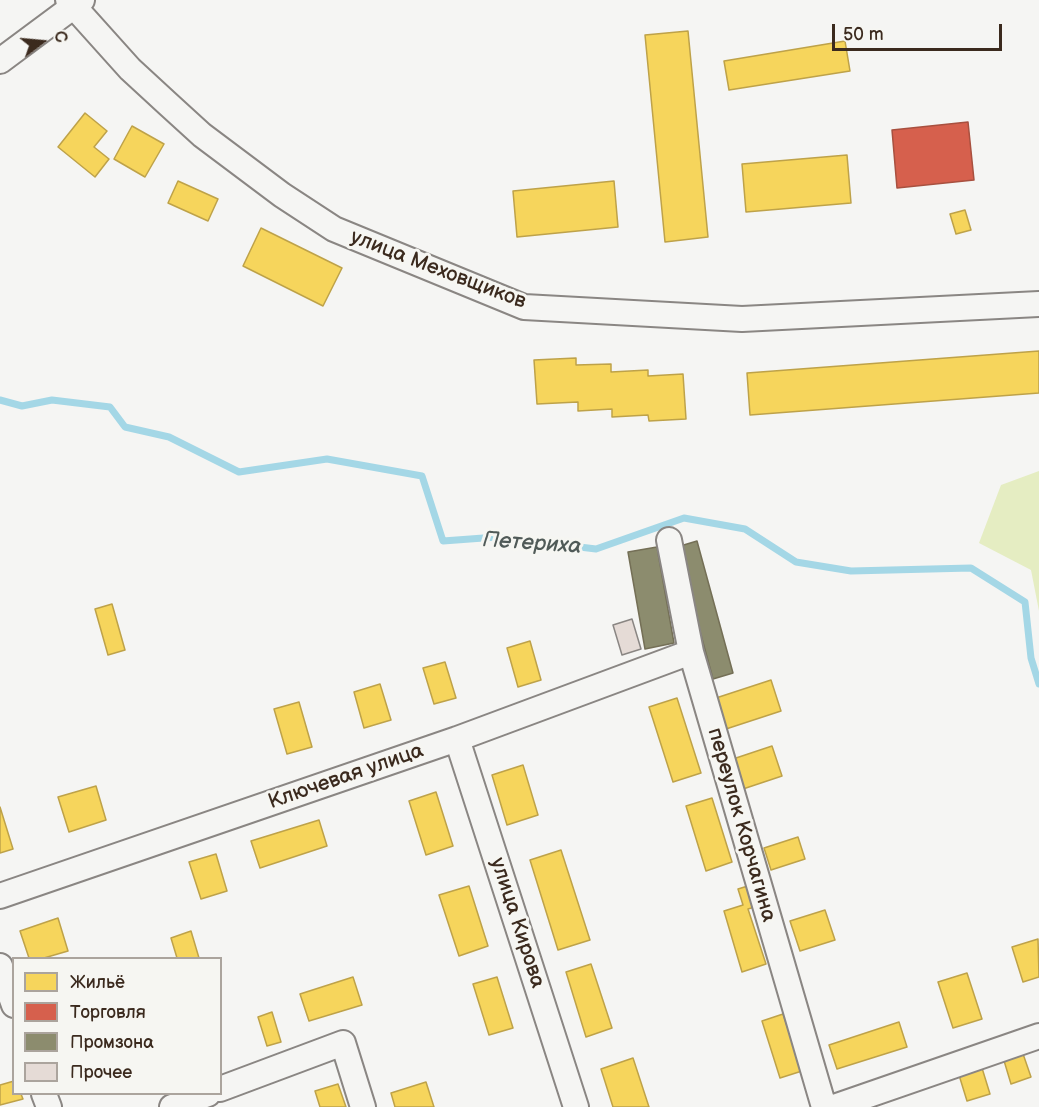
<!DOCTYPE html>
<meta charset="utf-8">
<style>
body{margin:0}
#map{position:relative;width:1039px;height:1107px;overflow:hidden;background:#f5f5f3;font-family:"Balsamiq Sans",sans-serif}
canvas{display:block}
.legend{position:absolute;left:12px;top:957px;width:210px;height:138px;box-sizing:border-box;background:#f6f6f2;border:2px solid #aba49d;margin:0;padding:8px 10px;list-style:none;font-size:18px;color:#3b2a1e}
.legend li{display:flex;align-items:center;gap:12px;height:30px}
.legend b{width:30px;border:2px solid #aba49d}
.north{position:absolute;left:12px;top:12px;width:60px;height:60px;-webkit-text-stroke:4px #f6f6f2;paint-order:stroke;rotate:74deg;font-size:16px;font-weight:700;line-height:24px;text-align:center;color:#3b2a1e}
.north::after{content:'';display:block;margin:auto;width:21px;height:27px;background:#3b2a1e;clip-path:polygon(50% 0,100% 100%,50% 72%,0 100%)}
.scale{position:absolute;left:832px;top:24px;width:170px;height:27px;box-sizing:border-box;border:3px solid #3b2a1e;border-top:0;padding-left:8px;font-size:18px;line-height:21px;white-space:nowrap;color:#3b2a1e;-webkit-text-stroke:4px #f6f6f2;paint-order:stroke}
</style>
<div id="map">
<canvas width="1039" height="1107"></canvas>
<ul class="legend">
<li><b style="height:16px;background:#f6d55c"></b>Жильё</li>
<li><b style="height:16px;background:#d6604d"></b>Торговля</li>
<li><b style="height:16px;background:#8c8c6e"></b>Промзона</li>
<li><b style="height:16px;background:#e5dbd6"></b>Прочее</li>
</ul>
<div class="north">С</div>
<div class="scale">50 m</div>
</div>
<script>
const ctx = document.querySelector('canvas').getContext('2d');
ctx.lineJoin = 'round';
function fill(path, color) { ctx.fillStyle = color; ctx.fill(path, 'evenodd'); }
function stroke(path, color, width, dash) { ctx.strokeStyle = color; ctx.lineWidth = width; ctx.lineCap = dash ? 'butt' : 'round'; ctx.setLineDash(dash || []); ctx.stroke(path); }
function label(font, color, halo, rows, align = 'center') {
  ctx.font = font + ' "Balsamiq Sans",sans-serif'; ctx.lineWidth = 6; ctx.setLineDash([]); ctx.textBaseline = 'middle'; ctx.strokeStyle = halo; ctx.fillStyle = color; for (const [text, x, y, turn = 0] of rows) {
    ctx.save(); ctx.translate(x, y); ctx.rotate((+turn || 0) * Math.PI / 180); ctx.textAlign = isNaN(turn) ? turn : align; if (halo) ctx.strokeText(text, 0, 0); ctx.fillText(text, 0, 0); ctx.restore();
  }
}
const green = new Path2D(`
 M 1039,471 L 1039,611 L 1031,570 L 979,543 L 1001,485 Z`);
const homes = new Path2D(`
 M 688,31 L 708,237 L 665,242 L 645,35 Z
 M 845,41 L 850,71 L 729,90 L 724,61 Z
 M 85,113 L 107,131 L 94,147 L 109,159 L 95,177 L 58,147 Z
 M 132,126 L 164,144 L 145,177 L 114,159 Z
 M 847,155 L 851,203 L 746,212 L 742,164 Z
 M 178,181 L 218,199 L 208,221 L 168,203 Z
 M 614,181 L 618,227 L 517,237 L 513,191 Z
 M 965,210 L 971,230 L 956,234 L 950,214 Z
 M 261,228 L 342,268 L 323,306 L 243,266 Z
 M 1039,351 L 1039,393 L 750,415 L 747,373 Z
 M 576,358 L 576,365 L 611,364 L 611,372 L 648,370 L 648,376 L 683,374 L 686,419 L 649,421 L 648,415 L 612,417 L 612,409 L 578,411 L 578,402 L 537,404 L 534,360 Z
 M 112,604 L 125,650 L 108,655 L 95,609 Z
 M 530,641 L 541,680 L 518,687 L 507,648 Z
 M 445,662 L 456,698 L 434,704 L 423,668 Z
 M 771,680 L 781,711 L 726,729 L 716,698 Z
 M 380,684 L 391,720 L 364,728 L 354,692 Z
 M 677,698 L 701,773 L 673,782 L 649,707 Z
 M 299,702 L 312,747 L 287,754 L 274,709 Z
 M 772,746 L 782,776 L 743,789 L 733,759 Z
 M 523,765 L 538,815 L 507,825 L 492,775 Z
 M 96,786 L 106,820 L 69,832 L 58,797 Z
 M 436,792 L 453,846 L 426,855 L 409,801 Z
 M 712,798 L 732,862 L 706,871 L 686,806 Z
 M 0,807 L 13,849 L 0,853 Z
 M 319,820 L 327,846 L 260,868 L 251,841 Z
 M 798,837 L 805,859 L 771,870 L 764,848 Z
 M 561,850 L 590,940 L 558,950 L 530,860 Z
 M 216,854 L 227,891 L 201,899 L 189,862 Z
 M 751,885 L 758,906 L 748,909 L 766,964 L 742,972 L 724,911 L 743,905 L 738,889 Z
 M 469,886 L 488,946 L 459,956 L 439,895 Z
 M 825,910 L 835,940 L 800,951 L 790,921 Z
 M 58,918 L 68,951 L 44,958 L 29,958 L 20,931 Z
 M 191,931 L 199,958 L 177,958 L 171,938 Z
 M 1038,939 L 1039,977 L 1023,982 L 1012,947 Z
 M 591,964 L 612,1028 L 586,1037 L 566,972 Z
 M 967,973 L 982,1019 L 953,1028 L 938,982 Z
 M 353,977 L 362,1005 L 309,1021 L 300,994 Z
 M 497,977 L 513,1028 L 489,1035 L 473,984 Z
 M 272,1012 L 281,1042 L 267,1046 L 258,1017 Z
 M 783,1014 L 802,1071 L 780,1078 L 762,1021 Z
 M 899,1022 L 907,1047 L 837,1069 L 829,1045 Z
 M 1021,1048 L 1031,1077 L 1011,1084 L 1002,1054 Z
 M 633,1058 L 649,1107 L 613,1107 L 601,1069 Z
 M 982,1068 L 990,1094 L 967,1101 L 959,1075 Z
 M 14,1081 L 14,1094 L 21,1094 L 23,1099 L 0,1105 L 0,1085 Z
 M 426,1082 L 434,1107 L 395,1107 L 391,1093 Z
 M 338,1084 L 346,1107 L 320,1107 L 315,1091 Z`);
const shops = new Path2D(`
 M 968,122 L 974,180 L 897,188 L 892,130 Z`);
const industry = new Path2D(`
 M 697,541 L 733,673 L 713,679 L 677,547 Z
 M 657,547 L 674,643 L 645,649 L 628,552 Z`);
const stream = new Path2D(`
 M 0,400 L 22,406 L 52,400 L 110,407 L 125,427 L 169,437 L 239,472 L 327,459 L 422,476 L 443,541 L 497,537 L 596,549 L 684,518 L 745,529 L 796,562 L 851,571 L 971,568 L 1025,602 L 1031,658 L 1039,684`);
const building = new Path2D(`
 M 632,619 L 641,649 L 622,655 L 613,625 Z`);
const minor = new Path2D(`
 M 68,0 L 130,69 L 168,104 L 202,135 L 282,195 L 334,229 L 524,307 L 742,319 L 1039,304
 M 0,61 L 82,0
 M 669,540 L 691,652 L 824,1107
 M 457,739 L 576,1107
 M 0,896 L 457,739 L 691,652
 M 0,966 L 14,1005
 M 220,1089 L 343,1043 L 363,1107
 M 44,1094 L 49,1107
 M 172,1107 L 208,1094
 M 834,1107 L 1039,1036`);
const streetNames = [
 ["улица Меховщиков",438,270,21],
 ["Ключевая улица",346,777,-19],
 ["переулок Корчагина",741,825,74],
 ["улица Кирова",517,923,72]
];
const waterNames = [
 ["Петериха",532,544,4]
];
fill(green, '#e5edc2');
fill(homes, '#f6d55c');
stroke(homes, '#bea249', 1.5);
fill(shops, '#d6604d');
stroke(shops, '#a8503f', 1.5);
fill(industry, '#8c8c6e');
stroke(industry, '#746f56', 1.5);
stroke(stream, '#a4d7e6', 7);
fill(building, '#e5dbd6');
stroke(building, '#8a8683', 1.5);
stroke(minor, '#8a8683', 28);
stroke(minor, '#f5f5f3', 24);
label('21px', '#3b2a1e', '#f6f6f2', streetNames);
label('italic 22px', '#505a58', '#f6f6f2', waterNames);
</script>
